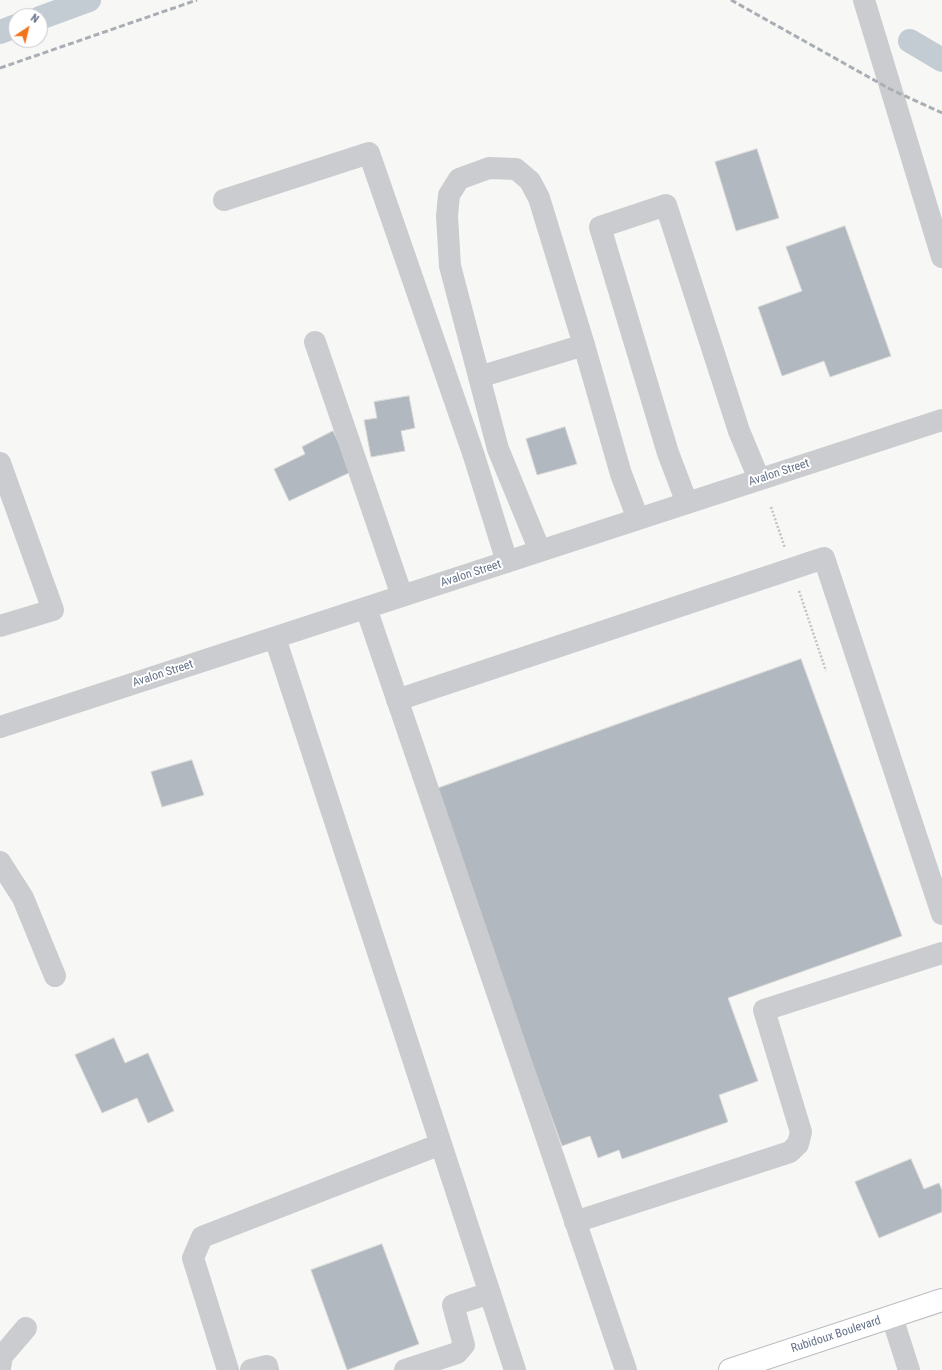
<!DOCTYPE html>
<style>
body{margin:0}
#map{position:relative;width:942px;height:1370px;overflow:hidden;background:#f7f8f5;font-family:"Roboto Condensed",sans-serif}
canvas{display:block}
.north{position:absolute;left:8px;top:8px;width:40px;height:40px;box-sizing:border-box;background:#fff;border:1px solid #c1c7cf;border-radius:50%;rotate:35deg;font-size:11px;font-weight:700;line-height:16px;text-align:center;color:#657288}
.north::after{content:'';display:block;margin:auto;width:14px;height:18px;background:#f1741c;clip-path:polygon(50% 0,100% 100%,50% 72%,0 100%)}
</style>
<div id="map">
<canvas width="942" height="1370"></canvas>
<div class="north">N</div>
</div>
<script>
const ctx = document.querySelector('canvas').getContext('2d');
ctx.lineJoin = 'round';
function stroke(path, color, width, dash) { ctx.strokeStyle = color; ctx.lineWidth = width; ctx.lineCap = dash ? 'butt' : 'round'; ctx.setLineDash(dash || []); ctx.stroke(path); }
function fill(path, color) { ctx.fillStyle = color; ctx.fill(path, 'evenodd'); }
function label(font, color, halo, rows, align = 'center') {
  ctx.font = font + ' "Roboto Condensed",sans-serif'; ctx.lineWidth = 4; ctx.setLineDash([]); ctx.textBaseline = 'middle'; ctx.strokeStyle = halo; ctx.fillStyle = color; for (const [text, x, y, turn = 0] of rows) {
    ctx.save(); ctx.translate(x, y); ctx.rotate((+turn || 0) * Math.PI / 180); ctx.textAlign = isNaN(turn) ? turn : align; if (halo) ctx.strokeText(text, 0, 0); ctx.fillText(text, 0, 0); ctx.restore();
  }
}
const canal = new Path2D(`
 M 40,18 L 89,0
 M 0,32 L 16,26
 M 910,41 L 942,60`);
const building = new Path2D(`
 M 757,149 L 779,218 L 736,231 L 715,162 Z
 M 845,226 L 891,356 L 830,377 L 824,361 L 782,376 L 758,307 L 802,291 L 786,247 Z
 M 409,396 L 415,428 L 401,431 L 405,451 L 371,457 L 364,420 L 377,418 L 374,402 Z
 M 565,427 L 577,464 L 537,475 L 526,439 Z
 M 333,431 L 353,471 L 289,501 L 274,469 L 305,454 L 302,447 Z
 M 801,659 L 902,936 L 728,998 L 758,1081 L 719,1095 L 728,1122 L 622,1159 L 619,1150 L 598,1158 L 590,1136 L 562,1146 L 433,790 Z
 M 192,760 L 204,795 L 162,807 L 151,772 Z
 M 114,1038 L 125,1063 L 148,1053 L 174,1111 L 148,1123 L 137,1098 L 102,1113 L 75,1055 Z
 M 911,1159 L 924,1189 L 939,1183 L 942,1190 L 942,1212 L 879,1238 L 855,1182 Z
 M 382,1244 L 419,1344 L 347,1370 L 311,1270 Z`);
const path = new Path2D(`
 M 771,507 L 785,548
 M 799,591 L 826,671`);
const minor = new Path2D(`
 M 864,0 L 942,257
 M 224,200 L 369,153 L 474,456 L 507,562
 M 315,342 L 402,596
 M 584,345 L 621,474 L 638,519
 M 479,377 L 584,345 L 539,198 L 530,181 L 516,169 L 489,168 L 459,179 L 449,195 L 447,216 L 450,266 L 498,449 L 540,551
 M 0,463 L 53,610 L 0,626
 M 687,503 L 668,453 L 600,227 L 666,205 L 739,431 L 759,479
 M 366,608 L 626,1370
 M 275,638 L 515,1370
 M 397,700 L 824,558 L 942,914
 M 0,727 L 942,420
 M 0,862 L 23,898 L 55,976
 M 575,1222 L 790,1152 L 798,1144 L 801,1132 L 764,1010 L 942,953
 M 892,1317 L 909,1370
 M 0,1368 L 2,1356 L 26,1328
 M 228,1370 L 193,1258 L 202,1237 L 441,1144
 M 251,1370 L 267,1366 L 268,1370
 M 405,1370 L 457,1353 L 464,1345 L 453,1305 L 490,1293`);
const major = new Path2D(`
 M 730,1370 L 942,1300`);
const rail = new Path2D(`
 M 731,0 L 890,89 L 942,113
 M 0,68 L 197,0`);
const streetNames = [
 ["Avalon Street",779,473,-18],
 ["Avalon Street",471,574,-18],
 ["Avalon Street",163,674,-18],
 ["Rubidoux Boulevard",836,1335,-18]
];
stroke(canal, '#c4ccd3', 24);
fill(building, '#b2b8bf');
stroke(building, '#d9dad7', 1);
stroke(major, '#babdc2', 24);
stroke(path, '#c1c2c5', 2.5, [2, 2]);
stroke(minor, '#caccd0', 22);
stroke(major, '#fff', 22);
stroke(rail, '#a9adb4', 3, [6, 3]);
label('12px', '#657288', '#fff', streetNames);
</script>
